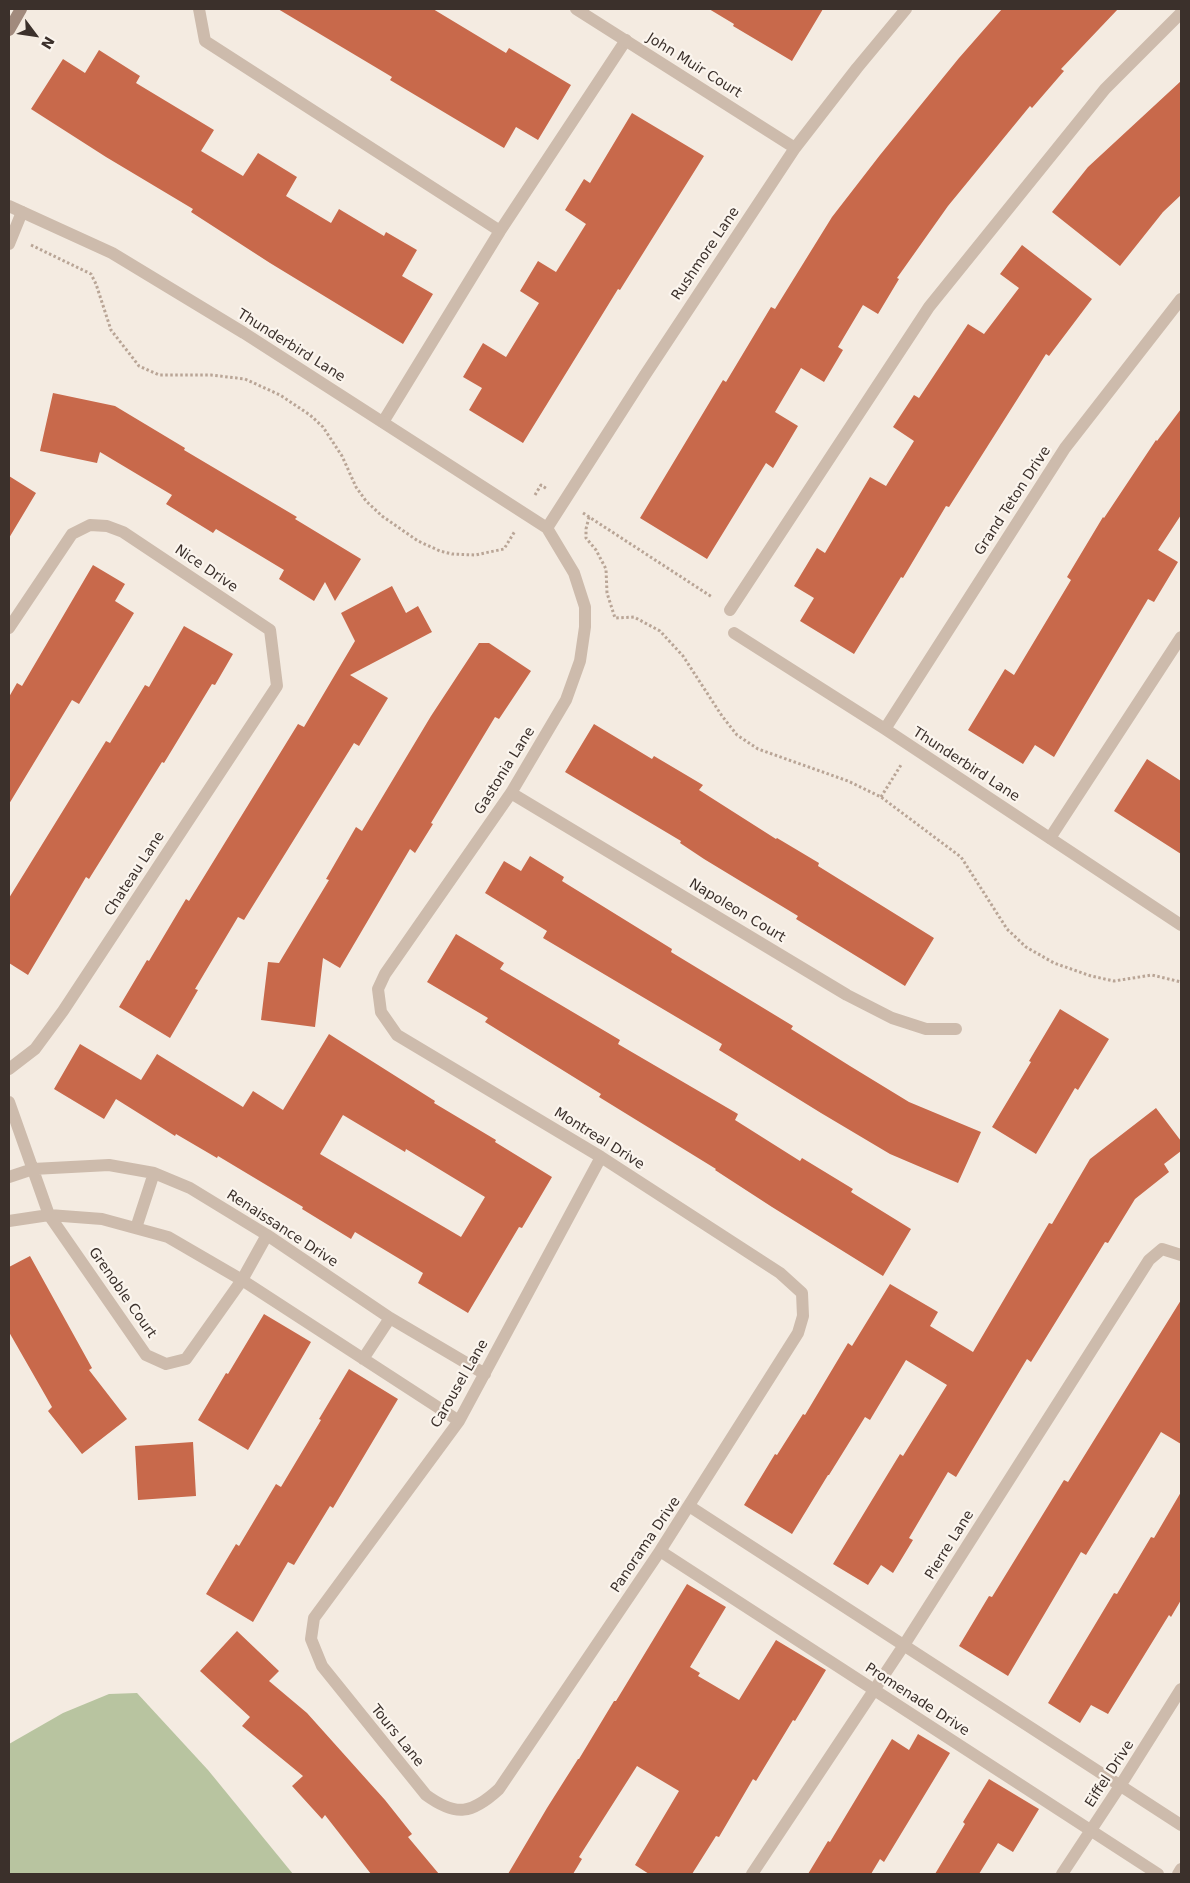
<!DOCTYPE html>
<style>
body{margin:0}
#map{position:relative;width:1190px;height:1883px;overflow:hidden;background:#f4ebe1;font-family:"DejaVu Sans",sans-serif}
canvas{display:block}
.frame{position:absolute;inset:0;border:10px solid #3b302b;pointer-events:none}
.north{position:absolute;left:10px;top:10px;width:50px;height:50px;-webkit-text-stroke:4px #fbf5ee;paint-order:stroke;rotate:121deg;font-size:14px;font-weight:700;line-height:20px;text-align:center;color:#3b302b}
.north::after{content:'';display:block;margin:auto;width:18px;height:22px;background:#3b302b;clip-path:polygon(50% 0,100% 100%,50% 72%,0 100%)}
</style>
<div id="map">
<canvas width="1190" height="1883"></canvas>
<div class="frame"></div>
<div class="north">N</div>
</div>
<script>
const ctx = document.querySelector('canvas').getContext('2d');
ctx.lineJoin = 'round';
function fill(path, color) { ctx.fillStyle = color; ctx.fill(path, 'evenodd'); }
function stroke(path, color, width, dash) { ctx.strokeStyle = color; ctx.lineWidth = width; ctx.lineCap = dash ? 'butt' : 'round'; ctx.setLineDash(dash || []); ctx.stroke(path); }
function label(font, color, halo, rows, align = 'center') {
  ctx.font = font + ' "DejaVu Sans",sans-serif'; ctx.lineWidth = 4.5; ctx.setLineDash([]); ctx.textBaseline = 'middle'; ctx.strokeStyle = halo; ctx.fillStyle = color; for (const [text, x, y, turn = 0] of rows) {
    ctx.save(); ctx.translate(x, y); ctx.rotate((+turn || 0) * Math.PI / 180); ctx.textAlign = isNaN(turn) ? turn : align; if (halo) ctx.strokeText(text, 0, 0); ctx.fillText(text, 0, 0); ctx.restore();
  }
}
const green = new Path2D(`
 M 137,1693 L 208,1770 L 293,1874 L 9,1874 L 9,1744 L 63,1713 L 109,1694 Z`);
const building = new Path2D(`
 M 278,9 L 433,9 L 506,53 L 509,48 L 571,85 L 538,140 L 516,127 L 504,148 L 390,80 L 392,77 Z
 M 709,9 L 823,9 L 792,61 L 733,26 L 734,24 Z
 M 1002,9 L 1118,9 L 1061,69 L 1064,71 L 1032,108 L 1030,106 L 948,206 L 897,278 L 899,279 L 878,314 L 863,305 L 838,347 L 843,350 L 824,382 L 801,368 L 775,412 L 798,426 L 773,468 L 766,463 L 707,559 L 640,518 L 723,380 L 726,382 L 771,307 L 775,309 L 832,217 L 880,155 L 959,58 Z
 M 99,50 L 140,76 L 136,83 L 214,130 L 201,151 L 243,176 L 258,153 L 297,177 L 286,196 L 331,223 L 339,209 L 384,236 L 386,232 L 417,250 L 402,276 L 433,294 L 403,344 L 270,263 L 191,212 L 193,209 L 106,157 L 31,109 L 63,59 L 85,73 Z
 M 1181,81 L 1181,195 L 1163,212 L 1120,266 L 1052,212 L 1088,167 Z
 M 632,113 L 704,156 L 620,290 L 618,289 L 523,443 L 469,410 L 482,388 L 463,377 L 483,343 L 506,357 L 539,303 L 520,291 L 538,261 L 556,272 L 586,224 L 565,210 L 584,179 L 590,183 Z
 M 1022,245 L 1092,299 L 1049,356 L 1046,354 L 949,507 L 946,506 L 903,578 L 901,577 L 854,654 L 800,621 L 814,598 L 794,586 L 817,548 L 825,553 L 870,477 L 886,486 L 914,441 L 893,427 L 914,395 L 919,398 L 968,324 L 984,334 L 1019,288 L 1000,274 Z
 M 53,393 L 115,406 L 185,448 L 184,450 L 297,517 L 295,519 L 361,559 L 335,601 L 325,582 L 314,601 L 279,579 L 284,570 L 216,529 L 213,533 L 166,504 L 172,495 L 100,452 L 97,463 L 40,451 Z
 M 1181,409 L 1181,515 L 1158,550 L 1178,562 L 1154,602 L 1148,599 L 1054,757 L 1035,745 L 1023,764 L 968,730 L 1005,669 L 1014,675 L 1071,580 L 1067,577 L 1103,517 L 1104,518 L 1156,440 L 1157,441 Z
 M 9,476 L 36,493 L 9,538 Z
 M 93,565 L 125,584 L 115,601 L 134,613 L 79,704 L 72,700 L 9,804 L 9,697 L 17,683 L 22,686 Z
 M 392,586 L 406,613 L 418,606 L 432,632 L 350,675 L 388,698 L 359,746 L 354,743 L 244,920 L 238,917 L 195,989 L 198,990 L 170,1038 L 119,1007 L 147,960 L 149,961 L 186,899 L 189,901 L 298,724 L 304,727 L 355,641 L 341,613 Z
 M 184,626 L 233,654 L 215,685 L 212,684 L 164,763 L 162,762 L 89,879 L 86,877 L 28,975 L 9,963 L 9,898 L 106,741 L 110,743 L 145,685 L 149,687 Z
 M 479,643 L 489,643 L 531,671 L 499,719 L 495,717 L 431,823 L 433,824 L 415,853 L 410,849 L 340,968 L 323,958 L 315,1027 L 261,1020 L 268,962 L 279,963 L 329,880 L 326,879 L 356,827 L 362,831 L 431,716 Z
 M 594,724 L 652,759 L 654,756 L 703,785 L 699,790 L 776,839 L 777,838 L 819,863 L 818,866 L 934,938 L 905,986 L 796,919 L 798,916 L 704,859 L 680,843 L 681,841 L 565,772 Z
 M 1147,759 L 1181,781 L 1181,854 L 1114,811 Z
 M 530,856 L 564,877 L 562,881 L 672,949 L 671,952 L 793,1026 L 791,1029 L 850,1066 L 909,1102 L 981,1132 L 958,1183 L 890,1154 L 821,1113 L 719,1050 L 722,1044 L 543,938 L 547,931 L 485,893 L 504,861 L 521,871 Z
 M 456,934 L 504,963 L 500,969 L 620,1040 L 618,1044 L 738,1114 L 735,1120 L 800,1161 L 802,1158 L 853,1189 L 851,1192 L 911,1229 L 883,1276 L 772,1207 L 715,1170 L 716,1169 L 599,1097 L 601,1094 L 485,1022 L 488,1018 L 427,982 Z
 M 1060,1009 L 1109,1039 L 1078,1090 L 1075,1088 L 1036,1154 L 992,1127 L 1031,1062 L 1029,1061 Z
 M 329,1034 L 435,1101 L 434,1103 L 496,1140 L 495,1142 L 552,1177 L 522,1228 L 519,1227 L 468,1313 L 418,1283 L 423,1273 L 355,1232 L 351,1239 L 302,1209 L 303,1207 L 218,1156 L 217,1158 L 176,1134 L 175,1136 L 116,1099 L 104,1119 L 54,1089 L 80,1044 L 141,1080 L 157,1054 L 243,1107 L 253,1091 L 283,1110 ZM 343,1115 L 405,1152 L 406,1149 L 485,1197 L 461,1237 L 320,1154 Z
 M 1156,1108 L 1181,1141 L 1181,1151 L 1164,1164 L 1169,1172 L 1135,1199 L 1108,1243 L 1105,1242 L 1031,1362 L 1027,1359 L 956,1477 L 948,1472 L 909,1538 L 913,1540 L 893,1573 L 881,1565 L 868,1585 L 833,1564 L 900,1454 L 903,1456 L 947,1385 L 906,1360 L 870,1420 L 865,1417 L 829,1475 L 828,1475 L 792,1534 L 744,1505 L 775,1454 L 777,1455 L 803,1414 L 805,1415 L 848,1343 L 852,1346 L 890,1284 L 938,1312 L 930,1326 L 973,1352 L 1049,1223 L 1052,1224 L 1090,1159 Z
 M 30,1256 L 92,1368 L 89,1370 L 127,1419 L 82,1454 L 48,1411 L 52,1407 L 9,1332 L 9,1267 Z
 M 1181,1300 L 1181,1444 L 1161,1432 L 1086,1555 L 1081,1552 L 1008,1676 L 959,1646 L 989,1596 L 992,1597 L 1064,1480 L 1068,1482 Z
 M 264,1314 L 311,1342 L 248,1450 L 198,1420 L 226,1373 L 228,1374 Z
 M 349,1369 L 398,1399 L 333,1508 L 330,1506 L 294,1565 L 288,1562 L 253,1622 L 206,1594 L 236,1544 L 239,1546 L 276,1484 L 281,1487 L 321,1420 L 319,1419 Z
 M 193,1442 L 196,1496 L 138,1500 L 135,1446 Z
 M 1181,1492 L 1181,1600 L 1171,1617 L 1169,1615 L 1108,1714 L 1091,1705 L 1080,1723 L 1048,1703 L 1114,1593 L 1117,1594 L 1151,1537 L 1154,1538 Z
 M 687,1584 L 726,1607 L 690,1667 L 700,1673 L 698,1676 L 739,1700 L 776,1640 L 826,1670 L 795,1721 L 793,1720 L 756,1781 L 753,1779 L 719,1837 L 716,1836 L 692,1874 L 649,1874 L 635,1865 L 679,1791 L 637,1766 L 579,1857 L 582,1859 L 573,1874 L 508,1874 L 547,1808 L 578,1759 L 579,1759 L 614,1701 L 616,1701 Z
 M 237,1631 L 279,1671 L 269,1681 L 307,1713 L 385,1800 L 412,1834 L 408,1837 L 439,1874 L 371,1874 L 325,1815 L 322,1819 L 292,1786 L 303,1776 L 242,1726 L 250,1717 L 200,1671 Z
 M 918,1734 L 950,1753 L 884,1862 L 880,1859 L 871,1874 L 808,1874 L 828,1841 L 830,1842 L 892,1739 L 909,1750 Z
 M 989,1779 L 1039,1809 L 1013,1852 L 998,1843 L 979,1874 L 935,1874 L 965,1824 L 963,1822 Z`);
const path = new Path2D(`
 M 31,245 L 91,274 L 96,284 L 111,330 L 139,366 L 159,375 L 211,375 L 245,379 L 280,395 L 310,415 L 323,427 L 342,456 L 356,487 L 366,501 L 382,516 L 418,541 L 440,551 L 452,554 L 475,555 L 504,549 L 515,531
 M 535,495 L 541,485 L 547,489
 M 583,513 L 712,597
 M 589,517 L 586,529 L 586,538 L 596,550 L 606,569 L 607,593 L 615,618 L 634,617 L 660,631 L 683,656 L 722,716 L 737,735 L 758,749 L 848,781 L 881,797 L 961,857 L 1007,929 L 1026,947 L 1054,963 L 1091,976 L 1114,981 L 1152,975 L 1181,982
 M 881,797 L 901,765`);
const lane = new Path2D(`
 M 199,9 L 205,41 L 500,231
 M 9,244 L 22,212
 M 383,422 L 500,231 L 626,40
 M 730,610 L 929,307 L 1105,89 L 1181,13
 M 1050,838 L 1181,637`);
const street = new Path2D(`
 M 576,9 L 795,148
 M 9,206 L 112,253 L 244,333 L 547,528 L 574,573 L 585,607 L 585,627 L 580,661 L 566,700 L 511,793 L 385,974 L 378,989 L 381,1012 L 397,1035 L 601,1157 L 780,1273 L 802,1293 L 803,1316 L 798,1333 L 660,1551 L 499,1789 C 472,1814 456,1817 426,1795 L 322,1666 L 311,1639 L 314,1618 L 459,1421 L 601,1157
 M 547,528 L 645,375 L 795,148 L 857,68 L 906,9
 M 9,628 L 72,534 L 90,525 L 107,526 L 123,532 L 270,630 L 277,686 L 63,1011 L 35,1049 L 9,1069
 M 734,633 L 885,729 L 1181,925
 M 885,729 L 1065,448 L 1181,299
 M 511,793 L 847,995 L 892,1018 L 926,1029 L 956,1029
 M 9,1102 L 49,1215 L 146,1355 L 166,1364 L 186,1359 L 242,1280 L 267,1235
 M 9,1177 L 33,1169 L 109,1165 L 154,1173 L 190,1188 L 267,1235 L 390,1318 L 485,1374
 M 9,1221 L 49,1215 L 102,1219 L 168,1237 L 242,1280 L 459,1421
 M 136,1228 L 154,1173
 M 363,1359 L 390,1318
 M 689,1506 L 1181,1825
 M 660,1551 L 1158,1874
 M 752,1874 L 904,1645 L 1149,1260 L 1162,1249 L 1181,1255
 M 1062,1874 L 1120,1786 L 1181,1689
 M 1178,1874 L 1181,1869`);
const secondary = new Path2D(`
 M 9,30 L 21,9`);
const streetNames = [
 ["John Muir Court",694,66,32],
 ["Rushmore Lane",706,254,-56],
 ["Thunderbird Lane",291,346,32],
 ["Grand Teton Drive",1013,501,-57],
 ["Nice Drive",206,569,34],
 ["Thunderbird Lane",966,765,33],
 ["Gastonia Lane",505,771,-58],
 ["Chateau Lane",135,874,-57],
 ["Napoleon Court",737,911,31],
 ["Montreal Drive",599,1139,32],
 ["Renaissance Drive",282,1229,33],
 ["Grenoble Court",122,1293,55],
 ["Carousel Lane",460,1384,-60],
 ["Panorama Drive",646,1545,-56],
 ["Pierre Lane",950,1545,-58],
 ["Promenade Drive",917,1700,33],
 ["Tours Lane",397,1736,51],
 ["Eiffel Drive",1110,1774,-57]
];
fill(green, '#b8c4a0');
fill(building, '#c8694b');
stroke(path, '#b9a596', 3, [2.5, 2.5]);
stroke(lane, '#cdbbac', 12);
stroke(street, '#cdbbac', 12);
stroke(secondary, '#a18a7d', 12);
label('14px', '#3b302b', '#fbf5ee', streetNames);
</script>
